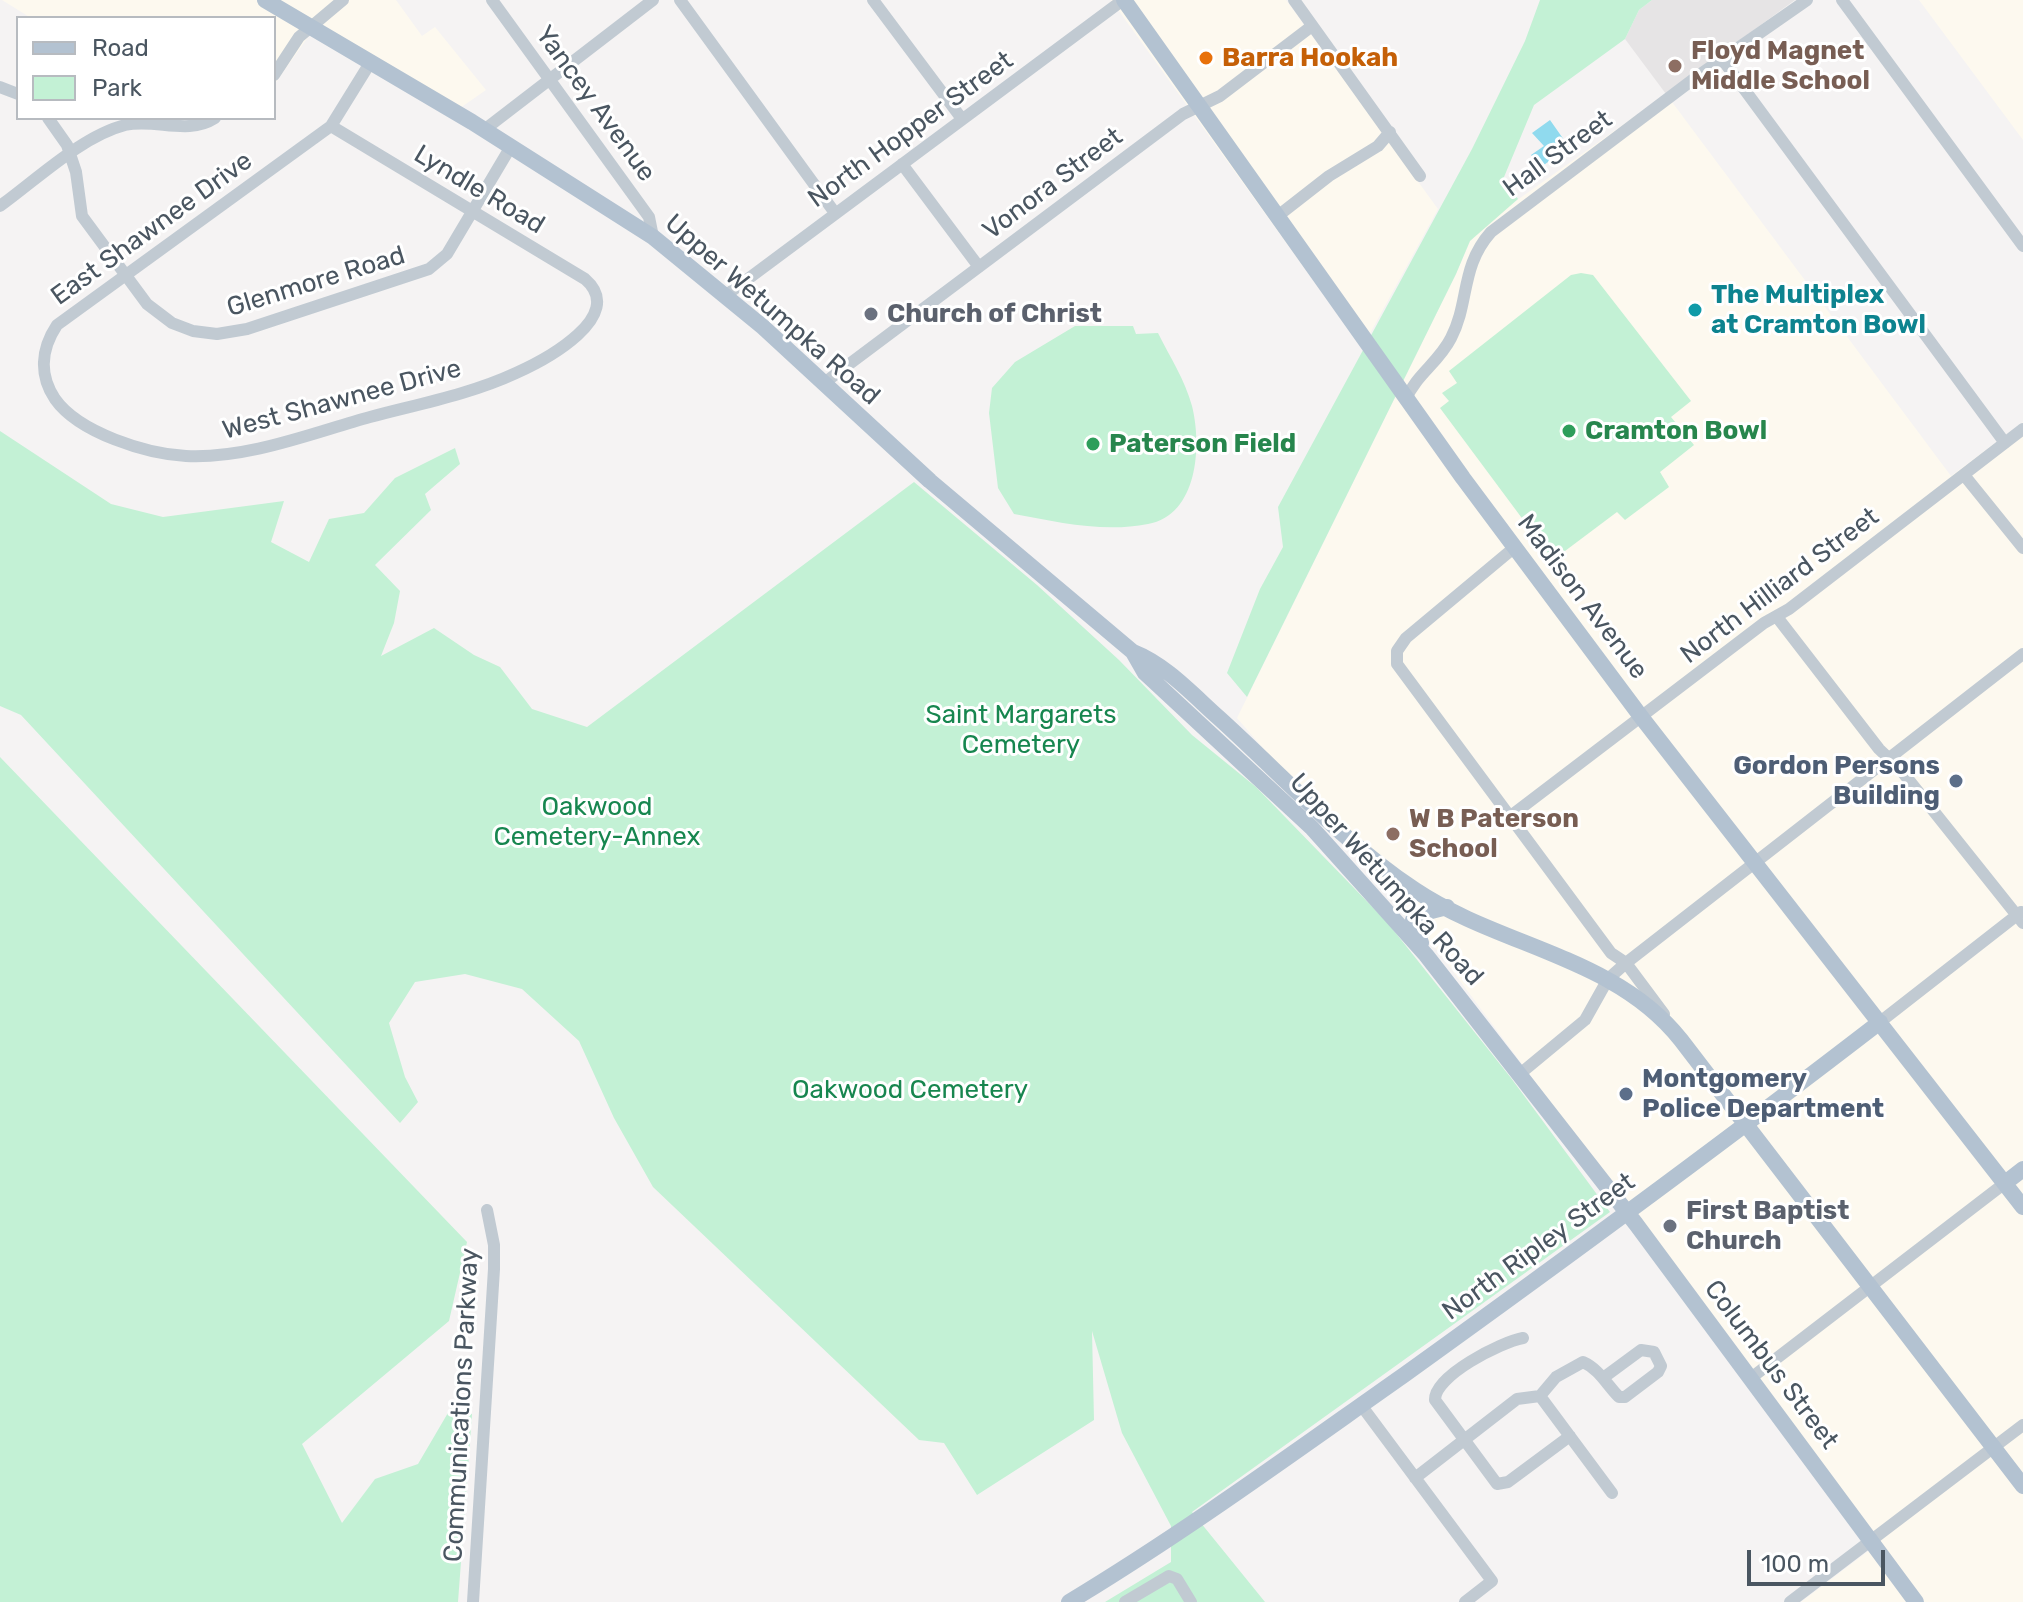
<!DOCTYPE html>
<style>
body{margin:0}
#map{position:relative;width:2023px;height:1602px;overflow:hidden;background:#f5f3f3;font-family:Rubik,sans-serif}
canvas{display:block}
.legend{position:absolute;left:16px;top:16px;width:260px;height:104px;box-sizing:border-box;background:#fff;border:2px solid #b7bbc0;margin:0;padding:10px 14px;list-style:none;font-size:24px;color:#4a5661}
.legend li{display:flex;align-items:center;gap:16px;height:40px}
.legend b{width:40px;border:2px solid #b7bbc0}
.scale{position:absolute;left:1747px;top:1550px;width:138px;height:36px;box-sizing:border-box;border:4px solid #4a5661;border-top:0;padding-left:10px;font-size:24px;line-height:28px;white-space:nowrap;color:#4a5661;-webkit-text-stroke:6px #fff;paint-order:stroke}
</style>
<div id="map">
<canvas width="2023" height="1602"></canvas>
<ul class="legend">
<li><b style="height:10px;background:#b3c2d1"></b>Road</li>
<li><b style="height:22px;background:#c3f1d5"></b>Park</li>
</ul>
<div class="scale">100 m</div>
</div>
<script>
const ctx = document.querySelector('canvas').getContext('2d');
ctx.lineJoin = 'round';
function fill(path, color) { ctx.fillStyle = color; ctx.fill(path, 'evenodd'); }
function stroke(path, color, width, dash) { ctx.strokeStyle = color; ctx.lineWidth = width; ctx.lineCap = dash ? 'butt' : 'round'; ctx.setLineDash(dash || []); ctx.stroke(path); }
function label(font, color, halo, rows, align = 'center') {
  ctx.font = font + ' Rubik,sans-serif'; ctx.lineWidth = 6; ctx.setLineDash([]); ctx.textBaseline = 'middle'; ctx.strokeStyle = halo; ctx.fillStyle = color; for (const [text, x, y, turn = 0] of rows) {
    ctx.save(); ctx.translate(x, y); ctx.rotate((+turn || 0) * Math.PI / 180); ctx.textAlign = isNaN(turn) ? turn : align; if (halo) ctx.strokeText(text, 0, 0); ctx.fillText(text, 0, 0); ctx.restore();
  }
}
const commercial = new Path2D(`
 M 2,0 L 396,0 L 422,36 L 435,27 L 486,90 L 450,115 L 311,33 L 274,85 L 274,18 L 31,18 Z
 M 1111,0 L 1286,0 L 1438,209 L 1362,348 Z
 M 1919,0 L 2023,0 L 2023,140 Z
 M 1666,94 L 1951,476 L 2023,422 L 2023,1602 L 1801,1602 L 1879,1543 L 1437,950 L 1237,718 L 1456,274 L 1470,241 L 1502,211 Z`);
const education = new Path2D(`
 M 1652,0 L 1795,0 L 1666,94 L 1625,39 L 1639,10 Z`);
const green = new Path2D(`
 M 1540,0 L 1652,0 L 1639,10 L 1625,39 L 1534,105 L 1504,177 L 1518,199 L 1470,241 L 1456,274 L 1247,697 L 1227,673 L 1260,589 L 1283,547 L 1278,507 L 1472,149 L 1525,41 Z
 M 1581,273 L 1593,275 L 1691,401 L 1671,417 L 1694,445 L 1660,472 L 1669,487 L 1625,520 L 1617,512 L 1561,554 L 1564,558 L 1556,564 L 1440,408 L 1449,401 L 1442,393 L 1457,383 L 1449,371 L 1571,275 Z
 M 1075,326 L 1133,326 L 1136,334 L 1158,333 C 1170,357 1185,380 1192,406 C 1202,446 1198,515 1148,524 C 1103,533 1058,522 1014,514 L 998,488 L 989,413 L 992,388 L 1015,362 Z
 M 0,431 L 111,504 L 163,517 L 284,501 L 271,542 L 309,562 L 329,519 L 364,513 L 395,478 L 455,448 L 460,464 L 425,494 L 431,510 L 375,565 L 400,591 L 394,623 L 381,656 L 434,628 L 474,655 L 500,667 L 532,709 L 587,727 L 914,482 L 1037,585 L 1119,660 L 1192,735 L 1256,787 L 1387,922 L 1511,1078 L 1610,1212 L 1192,1512 L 1265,1602 L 1105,1602 L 1171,1562 L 1171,1526 L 1122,1433 L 1092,1331 L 1094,1420 L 977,1495 L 944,1443 L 919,1440 L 653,1187 L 614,1118 L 579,1041 L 522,989 L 465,974 L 415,982 L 389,1023 L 405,1077 L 418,1102 L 400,1123 L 21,715 L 0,706 Z
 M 0,757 L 467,1242 L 449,1321 L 302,1444 L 342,1523 L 375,1479 L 418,1464 L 452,1406 L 472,1414 L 458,1602 L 0,1602 Z`);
const water = new Path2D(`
 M 1550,120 L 1569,147 L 1541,167 L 1531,155 L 1544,146 L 1532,133 Z`);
const minor = new Path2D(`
 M 492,0 L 649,217 L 653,237
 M 680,0 L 835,213
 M 873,0 L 962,119
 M 1294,0 L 1420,176
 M 1842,0 L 2023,246
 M 1722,59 L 2005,443
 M 274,75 L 299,37 L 343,0
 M 0,87 L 18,94
 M 48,118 L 67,145 L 76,172 L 82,216 L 147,304 L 172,323 L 193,331 L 217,334 L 247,329 L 429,269 L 447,254 L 510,148
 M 331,126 L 585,279 C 628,316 545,360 516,373 C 471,394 419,404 370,417 C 312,433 248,459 186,456 C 147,454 79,433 55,399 C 39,375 41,349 57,325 L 331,126 L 370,63
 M 484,130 L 653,0
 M 902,164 L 979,267
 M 0,206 C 36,180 82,136 125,125 C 156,118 187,136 215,118
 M 1279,215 L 1329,176 L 1378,146 L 1390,132
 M 725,296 L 1123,0
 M 824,383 L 1183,114 L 1220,96 L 1312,26
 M 1406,399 C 1416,375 1439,362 1451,338 C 1470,301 1460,267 1491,232 L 1695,78 L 1807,0
 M 1964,475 L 2023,548
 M 1515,547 L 1406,638 L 1397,651 L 1397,664 L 1611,953 L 1626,963 L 1664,1014
 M 1777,617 L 1879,749 L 1900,769 L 2023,923
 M 1508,818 L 1764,623 L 1789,609 L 2023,429
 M 1880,1022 L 2021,912
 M 1521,1073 L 1585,1020 L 1608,979 L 1626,963 L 2023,654
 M 1523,1338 C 1501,1342 1434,1376 1435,1400 L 1497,1484 L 1508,1482 L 1570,1436
 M 1751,1378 L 2005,1183
 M 1540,1396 L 1556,1377 L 1583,1362 C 1599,1369 1607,1385 1619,1397 L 1625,1397 L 1658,1372 L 1661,1366 L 1654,1352 L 1641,1350 L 1603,1378
 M 1361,1405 L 1492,1581 L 1465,1602
 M 1415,1478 L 1517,1399 L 1540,1396 L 1612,1493
 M 473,1602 L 494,1269 L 494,1245 L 487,1210
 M 1125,1602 L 1169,1576 L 1177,1579 L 1191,1602
 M 1790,1602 L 2023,1425`);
const major = new Path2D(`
 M 265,0 L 472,122 L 653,237 L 763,327 L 930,481 L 1133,652 C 1166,665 1192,694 1219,718 C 1283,776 1343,842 1415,890 C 1500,947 1615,956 1681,1040 L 2023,1486
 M 1124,0 L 1463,478 L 1642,718 L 2023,1207
 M 1133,652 L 1145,673 L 1312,828 L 1426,955 L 1636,1224 L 1916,1602
 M 1421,943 L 1413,920 L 1416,915 L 1447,907
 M 2005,1183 L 2023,1169
 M 1069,1602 C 1185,1532 1293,1453 1404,1375 C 1564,1260 1723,1143 1880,1022`);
const markers = [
 [1206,58,8,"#e8710a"],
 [1675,66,8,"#8d6e63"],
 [1695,310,8,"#0f9aa8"],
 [871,314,8,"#6b7280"],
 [1569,431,8,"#2e9e5b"],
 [1093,444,8,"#2e9e5b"],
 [1956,781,8,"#5c6f8a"],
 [1393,834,8,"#8d6e63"],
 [1626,1094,8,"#5c6f8a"],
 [1670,1226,8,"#6b7280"]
];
const educationNames = [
 ["Floyd Magnet",1691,51],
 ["Middle School",1691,81],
 ["W B Paterson",1409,819],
 ["School",1409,849]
];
const foodNames = [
 ["Barra Hookah",1222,58]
];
const streetNames = [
 ["Yancey Avenue",595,104,54],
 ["North Hopper Street",911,130,-36],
 ["Hall Street",1558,154,-36],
 ["Vonora Street",1053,184,-37],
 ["Lyndle Road",479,190,31],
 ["East Shawnee Drive",152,229,-36],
 ["Glenmore Road",316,282,-17],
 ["Upper Wetumpka Road",772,310,41],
 ["West Shawnee Drive",342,400,-15],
 ["North Hilliard Street",1780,586,-37],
 ["Madison Avenue",1582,597,53],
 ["Upper Wetumpka Road",1386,880,48],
 ["North Ripley Street",1539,1247,-36],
 ["Columbus Street",1771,1365,53],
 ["Communications Parkway",462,1405,-87]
];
const cultureNames = [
 ["The Multiplex",1711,295],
 ["at Cramton Bowl",1711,325]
];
const worshipNames = [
 ["Church of Christ",887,314],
 ["First Baptist",1686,1211],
 ["Church",1686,1241]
];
const leisureNames = [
 ["Cramton Bowl",1585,431],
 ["Paterson Field",1109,444]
];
const parkNames = [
 ["Saint Margarets",1021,715],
 ["Cemetery",1021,745],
 ["Oakwood",597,807],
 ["Cemetery-Annex",597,837],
 ["Oakwood Cemetery",910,1090]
];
const serviceNames = [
 ["Gordon Persons",1940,766],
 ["Building",1940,796],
 ["Montgomery",1642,1079,"left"],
 ["Police Department",1642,1109,"left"]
];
fill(commercial, '#fdf9ef');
fill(education, '#e6e4e5');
fill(green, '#c3f1d5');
fill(water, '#90daee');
stroke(minor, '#c1cad2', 12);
stroke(major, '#b3c2d1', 16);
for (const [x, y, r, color] of markers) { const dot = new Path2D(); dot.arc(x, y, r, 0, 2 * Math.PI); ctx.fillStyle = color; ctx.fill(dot); stroke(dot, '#fff', 3); }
label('bold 26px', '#785e54', '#fff', educationNames, 'left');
label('bold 26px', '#c56008', '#fff', foodNames, 'left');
label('26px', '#4a5661', '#fff', streetNames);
label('bold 26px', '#0d838f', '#fff', cultureNames, 'left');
label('bold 26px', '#5b616d', '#fff', worshipNames, 'left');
label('bold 26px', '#27864d', '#fff', leisureNames, 'left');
label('26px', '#17864f', '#fff', parkNames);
label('bold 26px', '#4e5e75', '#fff', serviceNames, 'right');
</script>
